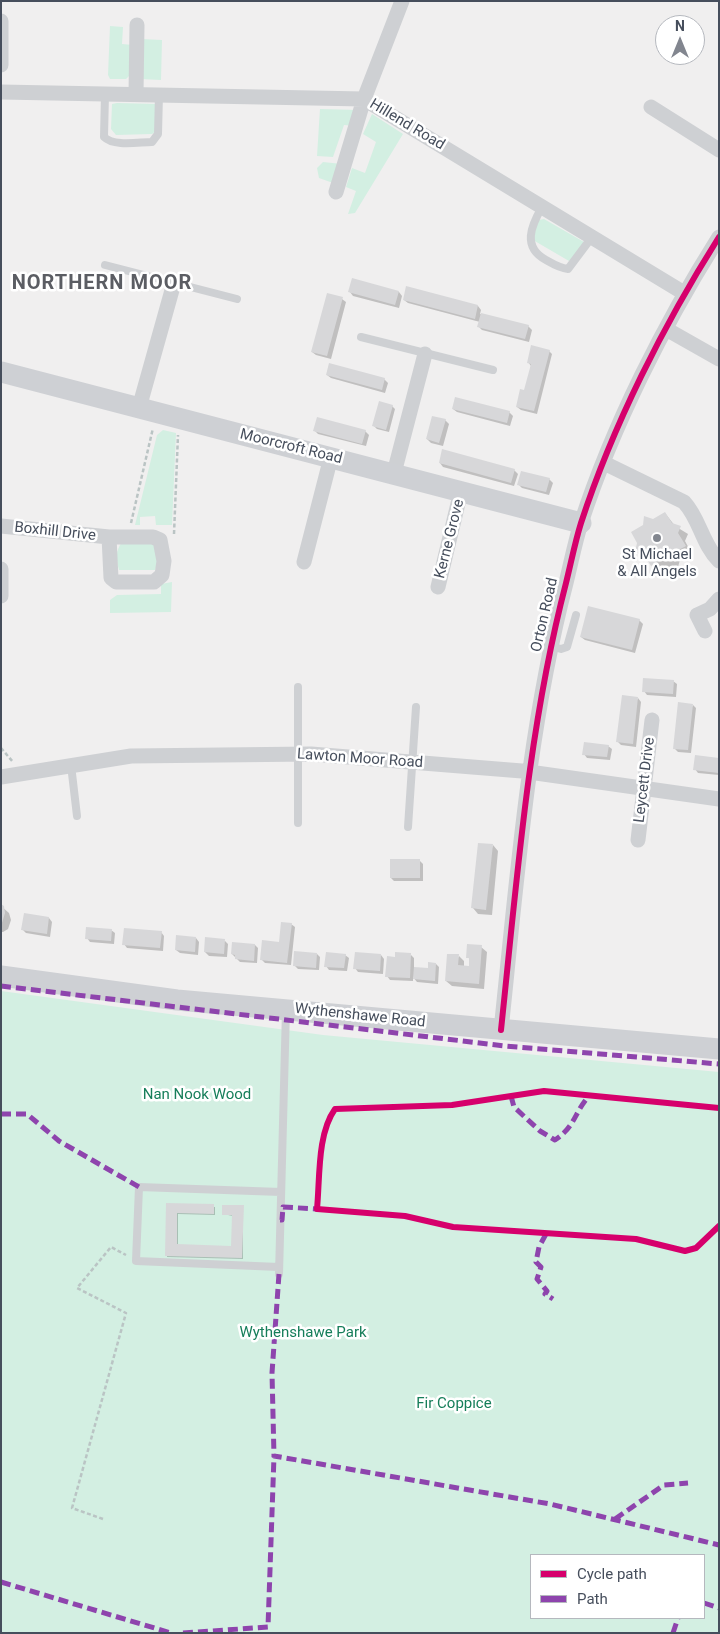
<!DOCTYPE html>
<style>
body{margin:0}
#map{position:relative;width:720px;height:1634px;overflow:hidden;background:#f0efef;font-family:Roboto,sans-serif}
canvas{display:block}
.frame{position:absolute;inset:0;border:2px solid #464e5c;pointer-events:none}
.legend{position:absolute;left:530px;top:1554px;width:175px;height:65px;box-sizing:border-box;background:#fff;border:1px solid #b5b8be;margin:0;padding:6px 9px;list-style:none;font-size:15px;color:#464e5c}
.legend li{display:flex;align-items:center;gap:10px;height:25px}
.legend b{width:25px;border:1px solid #b5b8be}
.north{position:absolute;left:655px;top:15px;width:50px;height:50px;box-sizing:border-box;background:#fff;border:1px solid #b5b8be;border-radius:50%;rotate:0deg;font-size:14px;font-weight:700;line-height:20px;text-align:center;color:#464e5c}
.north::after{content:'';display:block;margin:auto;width:18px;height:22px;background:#82868f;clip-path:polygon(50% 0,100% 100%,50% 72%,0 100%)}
</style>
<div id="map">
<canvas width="720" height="1634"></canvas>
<div class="frame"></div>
<ul class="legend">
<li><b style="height:6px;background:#d6006c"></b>Cycle path</li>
<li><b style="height:6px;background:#8e44ad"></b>Path</li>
</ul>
<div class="north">N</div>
</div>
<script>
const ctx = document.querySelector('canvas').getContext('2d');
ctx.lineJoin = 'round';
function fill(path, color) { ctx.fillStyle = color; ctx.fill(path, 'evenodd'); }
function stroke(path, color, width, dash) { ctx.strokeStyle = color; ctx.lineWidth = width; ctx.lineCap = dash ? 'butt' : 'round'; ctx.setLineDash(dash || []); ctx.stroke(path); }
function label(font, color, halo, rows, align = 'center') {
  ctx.font = font + ' Roboto,sans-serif'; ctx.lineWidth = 5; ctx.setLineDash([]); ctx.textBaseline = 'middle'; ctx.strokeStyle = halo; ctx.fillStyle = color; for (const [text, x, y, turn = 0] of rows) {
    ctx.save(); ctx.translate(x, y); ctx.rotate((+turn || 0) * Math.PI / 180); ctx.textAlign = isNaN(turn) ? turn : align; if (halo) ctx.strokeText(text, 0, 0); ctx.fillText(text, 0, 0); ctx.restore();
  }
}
const green = new Path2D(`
 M 110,26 L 123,27 L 122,44 L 133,45 L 132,73 L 126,79 L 110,79 L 108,75 Z
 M 141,39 L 162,40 L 161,80 L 140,79 Z
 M 117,103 L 157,104 L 156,131 L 152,134 L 116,135 L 111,129 L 112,104 Z
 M 320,109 L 359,110 L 354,126 L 344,125 L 333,157 L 317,156 Z
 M 372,114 L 403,134 L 355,213 L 348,214 L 356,191 L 346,187 L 352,168 L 365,173 L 376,142 L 363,134 Z
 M 323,162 L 342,164 L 336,184 L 319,178 L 317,168 Z
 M 544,219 L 584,242 L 575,259 L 569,261 L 533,240 L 532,232 L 539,220 Z
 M 163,430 L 176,433 L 172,525 L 156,525 L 155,516 L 140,517 L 140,525 L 135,525 L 157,435 Z
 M 122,542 L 155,542 L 159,562 L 155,570 L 119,570 C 116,558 115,552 122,542 Z
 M 172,582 L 171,612 L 110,613 L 110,600 L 117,595 L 161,594 L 161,584 Z
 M 1,991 L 323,1035 L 719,1072 L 719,1633 L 1,1633 ZM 531,1555 L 704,1555 L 704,1618 L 531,1618 Z`);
const shadow = new Path2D(`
 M 353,280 L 399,292 L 402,296 L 399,308 L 353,296 L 350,292 Z
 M 342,299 L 346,302 L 331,359 L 316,355 L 312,352 Z
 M 404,300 L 478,306 L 481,310 L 480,314 L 528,326 L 532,330 L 529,342 L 482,330 L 479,327 L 480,322 L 408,303 Z
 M 549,351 L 552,354 L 537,414 L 521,410 L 517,407 L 525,392 L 531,366 L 528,362 Z
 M 327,375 L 384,379 L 388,383 L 385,393 L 331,378 Z
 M 392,406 L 395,409 L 389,432 L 377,429 L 374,426 Z
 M 453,409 L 509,412 L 513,416 L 510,426 L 457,412 Z
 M 445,420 L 449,424 L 443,446 L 431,443 L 427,439 Z
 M 314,430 L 365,431 L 369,435 L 366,446 L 318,434 Z
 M 440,463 L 514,470 L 518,474 L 514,486 L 443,467 Z
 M 549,479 L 553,483 L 549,495 L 522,488 L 519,485 Z
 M 665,513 L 675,526 L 688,534 L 685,541 L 692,554 L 680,560 L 678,567 L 670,567 L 659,573 L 648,559 L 644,559 L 636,551 L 653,520 Z
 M 639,620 L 643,624 L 635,653 L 585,640 L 581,637 Z
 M 673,681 L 677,684 L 676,697 L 647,695 L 644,691 Z
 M 638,698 L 641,702 L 636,747 L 621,745 L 617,741 Z
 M 693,705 L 696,708 L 691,753 L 678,752 L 674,748 Z
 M 608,746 L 612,749 L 610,760 L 587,758 L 584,754 Z
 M 719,759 L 719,775 L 698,773 L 695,769 Z
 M 493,845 L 498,851 L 492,915 L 478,914 L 473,908 Z
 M 419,860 L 423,864 L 423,881 L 394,881 L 391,878 Z
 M 1,906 L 9,913 L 11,920 L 8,929 L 3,932 L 1,932 Z
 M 49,918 L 52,922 L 50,937 L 26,933 L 23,930 Z
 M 291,924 L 295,927 L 291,965 L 265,963 L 261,959 L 280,944 Z
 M 111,930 L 115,933 L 114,944 L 90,942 L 87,938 Z
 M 161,932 L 164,936 L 163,951 L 127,948 L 124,944 Z
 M 196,938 L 199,942 L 198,955 L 180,953 L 176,950 Z
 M 225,941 L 228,944 L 227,957 L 209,956 L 205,952 Z
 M 255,945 L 258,948 L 257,963 L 240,962 L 232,954 Z
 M 481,947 L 487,952 L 484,989 L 452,986 L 446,981 L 459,956 L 464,961 L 464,967 L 470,967 L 470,960 L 468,957 Z
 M 317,954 L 320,957 L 319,970 L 298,969 L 294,965 Z
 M 345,955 L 349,958 L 347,971 L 329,970 L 326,966 Z
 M 381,955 L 384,959 L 383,974 L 358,972 L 355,968 Z
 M 411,955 L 414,958 L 414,968 L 429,969 L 436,964 L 439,967 L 438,984 L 417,982 L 413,977 L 413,981 L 390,980 L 387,976 Z
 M 167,1204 L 215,1207 L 215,1215 L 178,1214 L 178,1246 L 232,1247 L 233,1216 L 223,1214 L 243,1206 L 243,1259 L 167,1257 Z`);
const building = new Path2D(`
 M 352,278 L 399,291 L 395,305 L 348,292 Z
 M 406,286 L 478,305 L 475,319 L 403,300 Z
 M 327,293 L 343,297 L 327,356 L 311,352 Z
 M 481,313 L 529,325 L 525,339 L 477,327 Z
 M 531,345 L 550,350 L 534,411 L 516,407 L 520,389 L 524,390 L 531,364 L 527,363 Z
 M 329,363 L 385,378 L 382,390 L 326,375 Z
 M 455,397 L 510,411 L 507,423 L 452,409 Z
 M 379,401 L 393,405 L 386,430 L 372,426 Z
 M 432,416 L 446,419 L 439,443 L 426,439 Z
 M 317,417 L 366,430 L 362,444 L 313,431 Z
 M 442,449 L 515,469 L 511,483 L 439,463 Z
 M 521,471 L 550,478 L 546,492 L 517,485 Z
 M 665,512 L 672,523 L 681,526 L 678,533 L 686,546 L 673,553 L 671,561 L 662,560 L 651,566 L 643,553 L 635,552 L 637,543 L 631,532 L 643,525 L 644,516 L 653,519 Z
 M 588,606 L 640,619 L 632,650 L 580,637 Z
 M 643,678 L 674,680 L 673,694 L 642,692 Z
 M 622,695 L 638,697 L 633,744 L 616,742 Z
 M 678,702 L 693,704 L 688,750 L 673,749 Z
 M 584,742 L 609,745 L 607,757 L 582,755 Z
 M 695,755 L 719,758 L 719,773 L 693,770 Z
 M 478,843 L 493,844 L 486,910 L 471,908 Z
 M 390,859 L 420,859 L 420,878 L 390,878 Z
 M 1,904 L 4,906 L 5,913 L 1,926 Z
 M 24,913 L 49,917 L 47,934 L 21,930 Z
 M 281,922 L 292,923 L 287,963 L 260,960 L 262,940 L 279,942 Z
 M 86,927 L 112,929 L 111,941 L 85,939 Z
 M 124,928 L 162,931 L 160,948 L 122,945 Z
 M 176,935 L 196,937 L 195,952 L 175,950 Z
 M 205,937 L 225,939 L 224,954 L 204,952 Z
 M 232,942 L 255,944 L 254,961 L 235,959 L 235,955 L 231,954 Z
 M 467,944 L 482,945 L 479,984 L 445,981 L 447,954 L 459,954 L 458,965 L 469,966 L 469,958 L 466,958 Z
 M 294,951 L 317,953 L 316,968 L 293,966 Z
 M 326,952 L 346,954 L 344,968 L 324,967 Z
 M 355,952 L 381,954 L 380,971 L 353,969 Z
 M 395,952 L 411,953 L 410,978 L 385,977 L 387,956 L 395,957 Z
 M 428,962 L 436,963 L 435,981 L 413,979 L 414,967 L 428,968 Z
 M 166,1203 L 214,1204 L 214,1214 L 177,1213 L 177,1244 L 231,1246 L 232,1215 L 222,1215 L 222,1205 L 244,1205 L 242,1258 L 165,1256 Z`);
const path = new Path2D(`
 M 131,523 L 153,428
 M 174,534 L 178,435
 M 1,748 L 13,762
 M 103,1519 L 72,1508 L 126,1313 L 77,1288 L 111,1247 L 126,1255`);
const lane = new Path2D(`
 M 105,94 L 104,137 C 114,147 139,142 152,142 L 158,134 L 159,94
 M 542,207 C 531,226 522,247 546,260 C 553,264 559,268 568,269 L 592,237
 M 105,265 L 237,299
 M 361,337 L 493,370
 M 550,646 L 561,649 L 567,647 L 576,615
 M 71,765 L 77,816
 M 298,823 L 298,687
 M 408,827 L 416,707
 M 279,1267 L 136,1261 L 139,1187 L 281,1192
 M 279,1274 L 286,1010`);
const street = new Path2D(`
 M 1,21 L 1,65
 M 1,92 L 364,99 L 684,293
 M 136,94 L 137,25
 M 651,107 L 719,150
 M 336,192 L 364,99 L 402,1
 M 666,329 L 719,359
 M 139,408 L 174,283
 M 604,463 L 684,502 C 700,519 702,544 719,561
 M 394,473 L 425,354
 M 1,526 L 109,537 L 153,537 L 160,540 L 164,561 L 162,575 L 154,582 L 116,582 L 111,578 L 109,537
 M 304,562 L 331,457
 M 1,569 L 1,596
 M 438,587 L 461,491
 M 705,631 L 697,615 L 710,609 L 719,599
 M 1,777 L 131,756 L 311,754 L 522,771 L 719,799
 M 638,840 L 652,720
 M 501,1030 C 517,880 528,729 566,583 C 571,563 575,542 581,523 C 613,425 664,324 719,237`);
const secondary = new Path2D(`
 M 1,372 L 581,523
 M 1,976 L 177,1000 L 719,1049`);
const quiet = new Path2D(`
 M 1,986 L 505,1046 L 719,1064
 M 511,1096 L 514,1107 L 540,1131 L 555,1140 C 576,1126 574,1112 590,1095
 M 1,1114 L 27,1114 L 59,1141 L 139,1187
 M 280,1220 L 282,1220 L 283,1207 L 317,1209
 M 546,1234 L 539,1247 L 536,1262 L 541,1267 L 537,1279 L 547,1291 L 545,1294 L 553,1299
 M 279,1274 L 272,1373 L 274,1456 L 550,1504 L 719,1545
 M 615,1519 L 664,1485 L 688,1483
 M 1,1582 L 171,1633
 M 704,1603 L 719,1608
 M 183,1633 L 268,1627 L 274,1456
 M 673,1633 L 678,1618`);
const cycleway = new Path2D(`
 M 501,1030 C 517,880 528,729 566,583 C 571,563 575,542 581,523 C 613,425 664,324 719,237
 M 719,1108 L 544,1091 L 452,1105 L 335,1109 C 317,1134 320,1179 317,1209 L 405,1216 L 453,1227 L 636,1239 L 685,1251 L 696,1248 L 719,1226`);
const markers = [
 [657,538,5,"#82868f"]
];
const streetNames = [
 ["Hillend Road",407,125,31],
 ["Moorcroft Road",291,447,14],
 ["Boxhill Drive",55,532,6],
 ["Kerne Grove",450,539,-76],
 ["Orton Road",545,615,-77],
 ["Lawton Moor Road",360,759,4],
 ["Leycett Drive",645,780,-83],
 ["Wythenshawe Road",360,1016,6]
];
const poiNames = [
 ["St Michael",657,555],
 ["& All Angels",657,572]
];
const parkNames = [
 ["Nan Nook Wood",197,1095],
 ["Wythenshawe Park",303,1333],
 ["Fir Coppice",454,1404]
];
const districtNames = [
 ["NORTHERN MOOR",102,284]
];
fill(green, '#d3efe2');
fill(shadow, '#0003');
fill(building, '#d7d7d9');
stroke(path, '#bac4c4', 2.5, [4, 2.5]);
stroke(lane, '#ced0d3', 8);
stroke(street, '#ced0d3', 15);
stroke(secondary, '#ced0d4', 21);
stroke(quiet, '#8e44ad', 5, [10, 5]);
stroke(cycleway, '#d6006c', 6);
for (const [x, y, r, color] of markers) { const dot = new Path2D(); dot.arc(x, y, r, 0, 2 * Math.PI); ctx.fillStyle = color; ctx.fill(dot); stroke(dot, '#fff', 2); }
label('15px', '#464e5c', '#fff', streetNames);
label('15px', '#464e5c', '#fff', poiNames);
label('15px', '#167e5a', '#fff', parkNames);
ctx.letterSpacing = '1px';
label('bold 20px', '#5b5d63', '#fff', districtNames);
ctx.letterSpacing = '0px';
</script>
